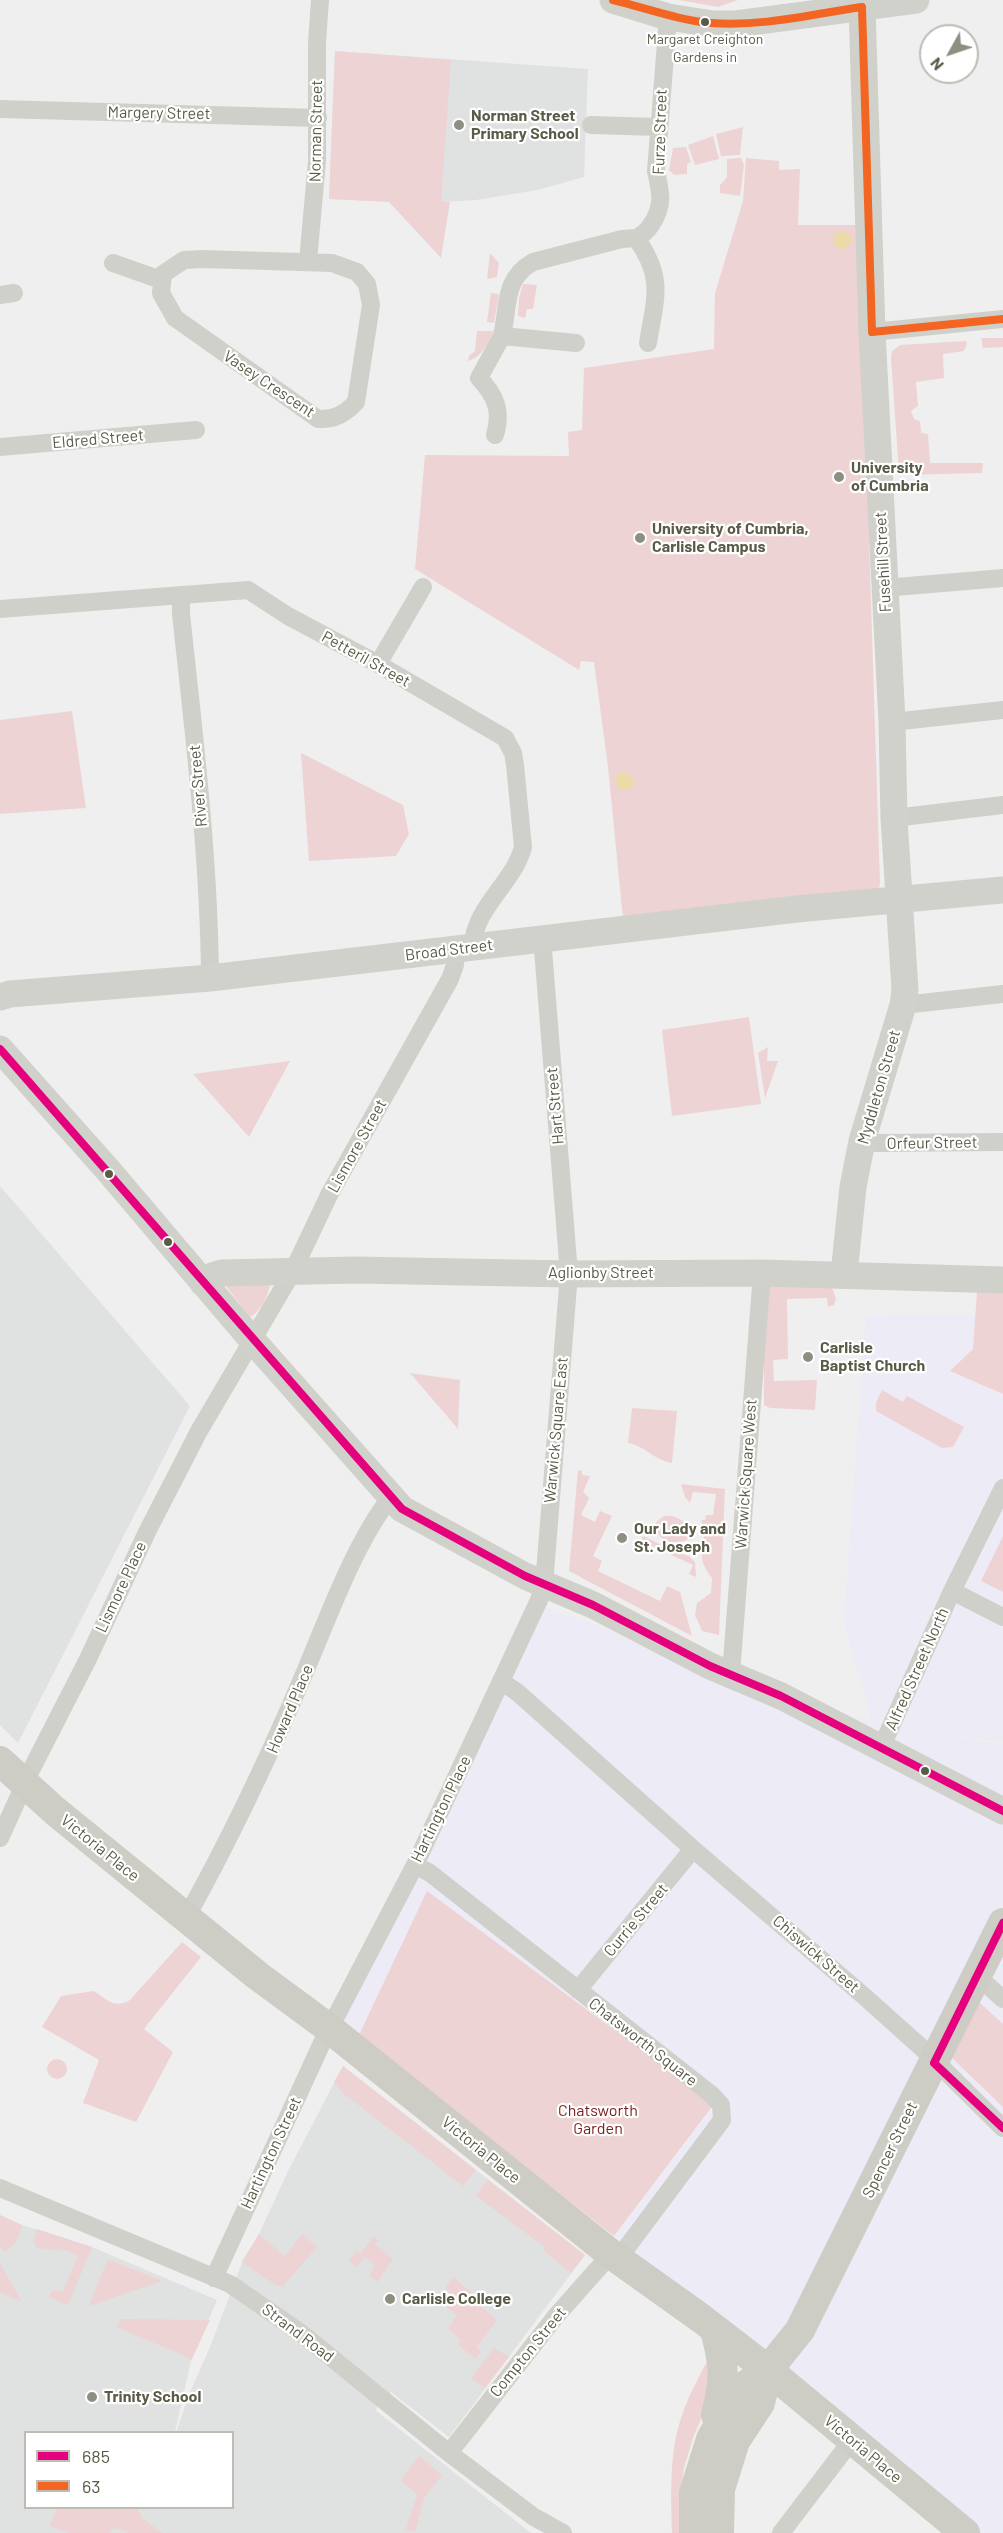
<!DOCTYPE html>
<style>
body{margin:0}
#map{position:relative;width:1003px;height:2533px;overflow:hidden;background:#efefef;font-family:Barlow,sans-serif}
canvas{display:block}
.legend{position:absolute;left:24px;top:2431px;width:210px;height:78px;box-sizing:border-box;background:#fff;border:2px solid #bdbdb5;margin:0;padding:8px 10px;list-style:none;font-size:18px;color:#5a5b46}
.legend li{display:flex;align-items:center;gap:12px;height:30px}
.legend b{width:30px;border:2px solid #bdbdb5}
.north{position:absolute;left:919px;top:24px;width:60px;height:60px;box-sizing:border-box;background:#fff;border:2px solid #bdbdb5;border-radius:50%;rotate:230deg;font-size:16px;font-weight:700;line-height:24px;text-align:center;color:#5a5b46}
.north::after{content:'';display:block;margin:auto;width:21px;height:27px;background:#8e8f81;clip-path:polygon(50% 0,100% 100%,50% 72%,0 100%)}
</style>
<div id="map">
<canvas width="1003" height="2533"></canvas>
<ul class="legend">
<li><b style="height:8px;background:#e5007d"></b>685</li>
<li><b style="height:8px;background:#f26522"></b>63</li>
</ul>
<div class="north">N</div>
</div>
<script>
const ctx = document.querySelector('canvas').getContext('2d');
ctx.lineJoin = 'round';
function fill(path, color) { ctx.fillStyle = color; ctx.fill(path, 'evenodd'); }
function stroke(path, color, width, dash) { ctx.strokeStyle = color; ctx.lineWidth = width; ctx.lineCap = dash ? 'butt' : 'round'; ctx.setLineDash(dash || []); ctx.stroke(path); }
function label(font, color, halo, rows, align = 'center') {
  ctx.font = font + ' Barlow,sans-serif'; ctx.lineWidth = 4.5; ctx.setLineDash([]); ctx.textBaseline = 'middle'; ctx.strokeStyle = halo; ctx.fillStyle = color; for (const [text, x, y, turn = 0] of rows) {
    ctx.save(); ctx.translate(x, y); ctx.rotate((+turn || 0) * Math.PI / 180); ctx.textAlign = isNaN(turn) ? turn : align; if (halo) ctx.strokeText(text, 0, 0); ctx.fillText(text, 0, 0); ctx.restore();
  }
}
const commercial = new Path2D(`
 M 1003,1314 L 1003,1742 L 913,1730 L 1003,1745 L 1003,2533 L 962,2533 L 768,2370 L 614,2236 L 714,2105 L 427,1892 L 358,2037 L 337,2023 L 536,1604 L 872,1723 L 844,1622 L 866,1315 Z`);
const education = new Path2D(`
 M 335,51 L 588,69 L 584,177 L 538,190 L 476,200 L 426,203 L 329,199 Z
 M 0,1186 L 190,1406 L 18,1743 L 0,1725 Z
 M 343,2066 L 585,2255 L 449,2437 L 391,2392 L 375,2410 L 531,2533 L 0,2533 L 0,2215 L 22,2225 L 92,2247 L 217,2300 L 191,2361 L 175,2432 L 26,2432 L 26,2508 L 232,2508 L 232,2432 L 176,2432 L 190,2392 L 210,2347 L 243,2260 L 259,2234 L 288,2171 Z`);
const green = new Path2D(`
 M 679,0 L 738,0 L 718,7 Z
 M 335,51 L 451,60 L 441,202 L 450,202 L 441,258 L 389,202 L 329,199 Z
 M 743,127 L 740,155 L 721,156 L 716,134 Z
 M 713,136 L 719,159 L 695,165 L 688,145 Z
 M 686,147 L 691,162 L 687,164 L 687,174 L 674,175 L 669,170 L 673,148 Z
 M 741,158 L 744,165 L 740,196 L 720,193 L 720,185 L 727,177 L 727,159 Z
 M 746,158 L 779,161 L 779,170 L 800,169 L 798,225 L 859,225 L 880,884 L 878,891 L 623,919 L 608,767 L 594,662 L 581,661 L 579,670 L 415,569 L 425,455 L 569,456 L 568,432 L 582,430 L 584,368 L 714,349 L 715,293 L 743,201 Z
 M 490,253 L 499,263 L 497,277 L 487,279 Z
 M 523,284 L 537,285 L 533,309 L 527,309 L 525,318 L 518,316 L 519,298 Z
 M 491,293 L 499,294 L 494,323 L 487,322 Z
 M 477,331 L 494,331 C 488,343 482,357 468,361 L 469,356 L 475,351 Z
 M 981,338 L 1003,338 L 1003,347 L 983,348 Z
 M 966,341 L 967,344 L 964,351 L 943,354 L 944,378 L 916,382 L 918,406 L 911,411 L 914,419 L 920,421 L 921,433 L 928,434 L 930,463 L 983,463 L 982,473 L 901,475 L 899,472 L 891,359 L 892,351 L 900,345 Z
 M 72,711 L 86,808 L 0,814 L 0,720 Z
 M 301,753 L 403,805 L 409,834 L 396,856 L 309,861 Z
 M 749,1017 L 761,1104 L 672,1116 L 662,1030 Z
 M 768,1047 L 767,1061 L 778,1061 L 765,1098 L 758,1053 Z
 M 290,1061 L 249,1137 L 193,1074 Z
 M 222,1281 L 270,1283 C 269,1295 262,1309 252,1316 L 249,1316 Z
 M 769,1286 L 832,1287 L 836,1299 L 834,1305 L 828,1307 L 827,1298 L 787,1299 L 788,1359 L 773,1360 L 774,1381 L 817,1380 L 815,1410 L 770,1408 L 764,1405 L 764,1290 Z
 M 977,1292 L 1003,1292 L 1003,1394 L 950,1371 L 973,1349 Z
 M 410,1373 L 460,1380 L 458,1429 Z
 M 882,1390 L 903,1402 L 907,1396 L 964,1427 L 953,1447 L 942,1448 L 876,1411 L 876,1403 Z
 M 632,1408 L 677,1411 L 672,1463 C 652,1459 647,1447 628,1443 Z
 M 578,1470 L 582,1471 L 582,1475 L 590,1476 L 583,1492 L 589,1498 L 581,1515 L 595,1522 L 600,1511 L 612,1516 L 593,1556 L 602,1561 L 598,1571 L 660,1601 L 667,1586 L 680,1592 L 692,1636 L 569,1571 Z
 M 681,1484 L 725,1489 L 719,1635 L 702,1631 L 695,1615 L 697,1603 L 711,1593 L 712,1578 C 691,1552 711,1546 701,1520 L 705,1520 L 706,1515 L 713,1515 L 716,1494 L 693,1492 L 690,1503 L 685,1497 Z
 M 664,1516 C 675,1514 685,1521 692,1530 L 692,1536 C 680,1548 653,1543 656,1522 Z
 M 643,1536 L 678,1553 L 689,1556 L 695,1562 L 696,1577 L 689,1574 L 693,1565 L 641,1541 Z
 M 1003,1536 L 1003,1592 L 981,1581 Z
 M 427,1891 L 714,2104 L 614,2236 L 358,2037 Z
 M 182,1942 L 201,1957 L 144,2029 L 173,2052 L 136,2122 L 83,2103 L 99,2060 L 42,2027 L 61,1996 L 94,1991 C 107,2000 115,2009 130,2000 Z
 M 979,2002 L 1003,2024 L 1003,2107 L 952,2058 Z
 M47 2069a10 10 0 1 1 20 0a10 10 0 1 1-20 0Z
 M 343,2066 L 476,2170 L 463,2186 L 343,2093 L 334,2082 Z
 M 488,2180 L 585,2255 L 571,2273 L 543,2250 L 545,2247 L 476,2196 Z
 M 0,2215 L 22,2225 C 19,2237 16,2247 3,2252 L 0,2245 Z
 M 37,2229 L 92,2247 L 68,2305 L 49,2297 L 53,2290 L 63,2291 L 78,2256 L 68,2251 L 37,2248 L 33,2242 Z
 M 259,2234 L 285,2256 L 302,2234 L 317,2247 L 283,2286 L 275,2285 L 242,2262 Z
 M 374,2236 L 378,2240 L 375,2244 L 393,2259 L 377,2282 L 369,2276 L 375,2266 L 365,2257 L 356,2267 L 349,2261 L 356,2251 L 361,2253 Z
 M 110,2260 L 162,2281 L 89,2306 L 107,2261 Z
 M 0,2263 L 22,2302 L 0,2292 Z
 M 453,2277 L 472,2293 L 470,2297 L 497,2320 L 477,2347 L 481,2351 L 476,2359 L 458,2345 L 461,2340 L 448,2328 L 457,2316 L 443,2303 L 451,2293 L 445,2288 Z
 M 121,2319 L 210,2320 L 191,2361 L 185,2356 L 116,2327 Z
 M 494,2348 L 509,2357 L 485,2388 L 471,2378 Z
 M 711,2354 L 706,2407 L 693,2438 L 684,2468 L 681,2488 L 681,2533 L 672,2533 C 671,2495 669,2455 681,2418 C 688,2396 700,2375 711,2354 Z
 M 419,2456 L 442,2475 L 424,2498 L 415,2532 L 406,2530 L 417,2494 L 401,2481 L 402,2478 Z
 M 57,2508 L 137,2508 L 143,2519 L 162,2533 L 128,2533 L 114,2528 L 108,2533 L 70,2533 L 50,2526 Z`);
const water = new Path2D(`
 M833 240a9 9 0 1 1 18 0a9 9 0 1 1-18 0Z
 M 624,772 L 631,776 L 636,784 L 624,791 L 618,788 L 615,780 L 619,773 Z`);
const street = new Path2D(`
 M 0,109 L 318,118
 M 591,125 L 658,127
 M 203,259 L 332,263 L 357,272 L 367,284 L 371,305 L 356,402 C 345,414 334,420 318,419 L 175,318 L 161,293 L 163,274 L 184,260 Z
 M 308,261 L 317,161 L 317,43 L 320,0
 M 113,263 L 161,280
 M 0,295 L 14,293
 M 872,332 L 1003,319
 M 502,336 C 509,305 503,279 533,262 L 622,239 L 636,238
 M 648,343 C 655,299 665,278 636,238 C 643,235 647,231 651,225 C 664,206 661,193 656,171 L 668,17
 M 495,435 C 502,411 496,396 479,378 L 502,336 L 576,343
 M 0,447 L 196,430
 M 884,588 L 1003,578
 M 181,595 L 181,614 C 194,735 209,856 210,978
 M 0,609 L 248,590 L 288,616 L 378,664 L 505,738 L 513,753 L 515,765 L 523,847 C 514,883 473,908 473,947
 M 378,664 L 423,587
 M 892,722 L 1003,710
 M 894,818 L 1003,805
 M 903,1005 L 1003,994
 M 862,1141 L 877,1143 L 1003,1142
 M 1003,1488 L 952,1591 L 1003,1617
 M 731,1674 L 762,1273
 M 502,1682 L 517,1692 L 693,1849 L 865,1997 L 923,2049 L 1003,2128
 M 882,1746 L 952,1591
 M 0,1838 L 29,1774 L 88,1659 L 147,1532 L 199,1431 L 293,1271 L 329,1195 L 450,979 L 455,965 L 456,950
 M 415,1865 L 430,1873 L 712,2095 L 721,2105 L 722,2120 L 618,2259
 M 186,1918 C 229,1841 267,1761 302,1679 C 326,1623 353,1546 390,1498
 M 977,1976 L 1003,1999
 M 578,1990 L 693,1849
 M 0,2188 L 230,2284 L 301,2333 L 449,2453 L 534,2517 L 563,2533
 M 214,2278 L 321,2045 L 415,1865 L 539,1600 L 544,1585 L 569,1274 L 542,937
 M 449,2453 L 556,2316 L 611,2254
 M 781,2533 L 852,2440`);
const secondary = new Path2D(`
 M 613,0 L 668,17 L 713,24 L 736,24 L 916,0
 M 0,997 L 10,994 L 210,978 L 797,909 L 1003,890
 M 0,1049 L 107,1169 L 253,1341 L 402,1509 L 525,1576 L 593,1605 L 710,1666 L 781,1696 L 1003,1811
 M 844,1274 L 853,1187 L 862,1141 L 903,1005 L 905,990 L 894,818 L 892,722 L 872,332 L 862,7
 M 203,1283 L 212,1276 L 222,1273 L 356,1270 L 569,1274 L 762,1273 L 1003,1280`);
const primary = new Path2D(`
 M 0,1761 L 55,1811 L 258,1976 L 330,2029 L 611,2254 L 702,2319 L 768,2370 L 965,2533
 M 715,2330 C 725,2367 725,2379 716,2415
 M 694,2533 L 694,2493 L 711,2439 L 739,2390 L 768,2370 L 800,2330 L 1003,1923
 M 719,2533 L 720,2489 L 735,2441 L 760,2403 L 768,2370`);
const bus1 = new Path2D(`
 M 0,1049 L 402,1509 L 525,1576 L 593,1605 L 710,1666 L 781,1696 L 1003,1811
 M 1003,1923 L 934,2063 L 1003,2128`);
const bus2 = new Path2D(`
 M 613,0 C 646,8 678,20 711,23 C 762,27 812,14 862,7
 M 862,7 L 872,332
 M 872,332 L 1003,319`);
const markers = [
 [705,22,5,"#5a5b46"],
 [459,125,6,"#8e8f81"],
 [839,477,6,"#8e8f81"],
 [640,538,6,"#8e8f81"],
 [109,1174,5,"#5a5b46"],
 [168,1242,5,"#5a5b46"],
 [808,1357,6,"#8e8f81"],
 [622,1538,6,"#8e8f81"],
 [925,1771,5,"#5a5b46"],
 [390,2299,6,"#8e8f81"],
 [92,2397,6,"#8e8f81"]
];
const busNames = [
 ["Margaret Creighton",705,39],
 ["Gardens in",705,57]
];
const streetNames = [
 ["Margery Street",159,113,1],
 ["Norman Street",316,131,-89],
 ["Furze Street",660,132,-88],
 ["Vasey Crescent",269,384,34],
 ["Eldred Street",98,439,-5],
 ["Fusehill Street",883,562,-93],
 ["Petteril Street",366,659,29],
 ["River Street",198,786,-95],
 ["Broad Street",449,950,-7],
 ["Myddleton Street",879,1087,-74],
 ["Hart Street",555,1106,-95],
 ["Orfeur Street",932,1143,-1],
 ["Lismore Street",357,1146,-61],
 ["Aglionby Street",601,1273],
 ["Warwick Square East",556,1430,-85],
 ["Warwick Square West",746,1474,-86],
 ["Lismore Place",121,1587,-65],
 ["Alfred Street North",917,1669,-66],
 ["Howard Place",290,1709,-67],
 ["Hartington Place",441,1809,-64],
 ["Victoria Place",100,1848,39],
 ["Currie Street",636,1920,-50],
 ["Chiswick Street",816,1954,41],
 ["Chatsworth Square",643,2042,38],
 ["Victoria Place",481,2150,39],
 ["Spencer Street",890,2150,-64],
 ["Hartington Street",271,2153,-65],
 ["Strand Road",298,2333,37],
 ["Compton Street",528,2352,-51],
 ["Victoria Place",863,2449,40]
];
const poiNames = [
 ["Norman Street",471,116],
 ["Primary School",471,134],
 ["University",851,468],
 ["of Cumbria",851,486],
 ["University of Cumbria,",652,529],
 ["Carlisle Campus",652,547],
 ["Carlisle",820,1348],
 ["Baptist Church",820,1366],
 ["Our Lady and",634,1529],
 ["St. Joseph",634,1547],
 ["Carlisle College",402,2299],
 ["Trinity School",104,2397]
];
const parkNames = [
 ["Chatsworth",598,2111],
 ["Garden",598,2129]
];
fill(commercial, '#edebf6');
fill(education, '#e0e1e1');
fill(green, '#eed3d5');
fill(water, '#ecdba8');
stroke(street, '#d0d0ca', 18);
stroke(secondary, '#d1d1cb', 27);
stroke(primary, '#cdcdc5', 30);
stroke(bus1, '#e5007d', 8);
stroke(bus2, '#f26522', 8);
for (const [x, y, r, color] of markers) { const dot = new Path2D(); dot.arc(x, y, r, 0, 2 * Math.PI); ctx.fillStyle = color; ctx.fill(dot); stroke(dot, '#fff', 2); }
label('14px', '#5a5b46', '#fff', busNames);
label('16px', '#5a5b46', '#fff', streetNames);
label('bold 16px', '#5a5b46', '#fff', poiNames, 'left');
label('16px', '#7b1c18', '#fff', parkNames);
</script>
